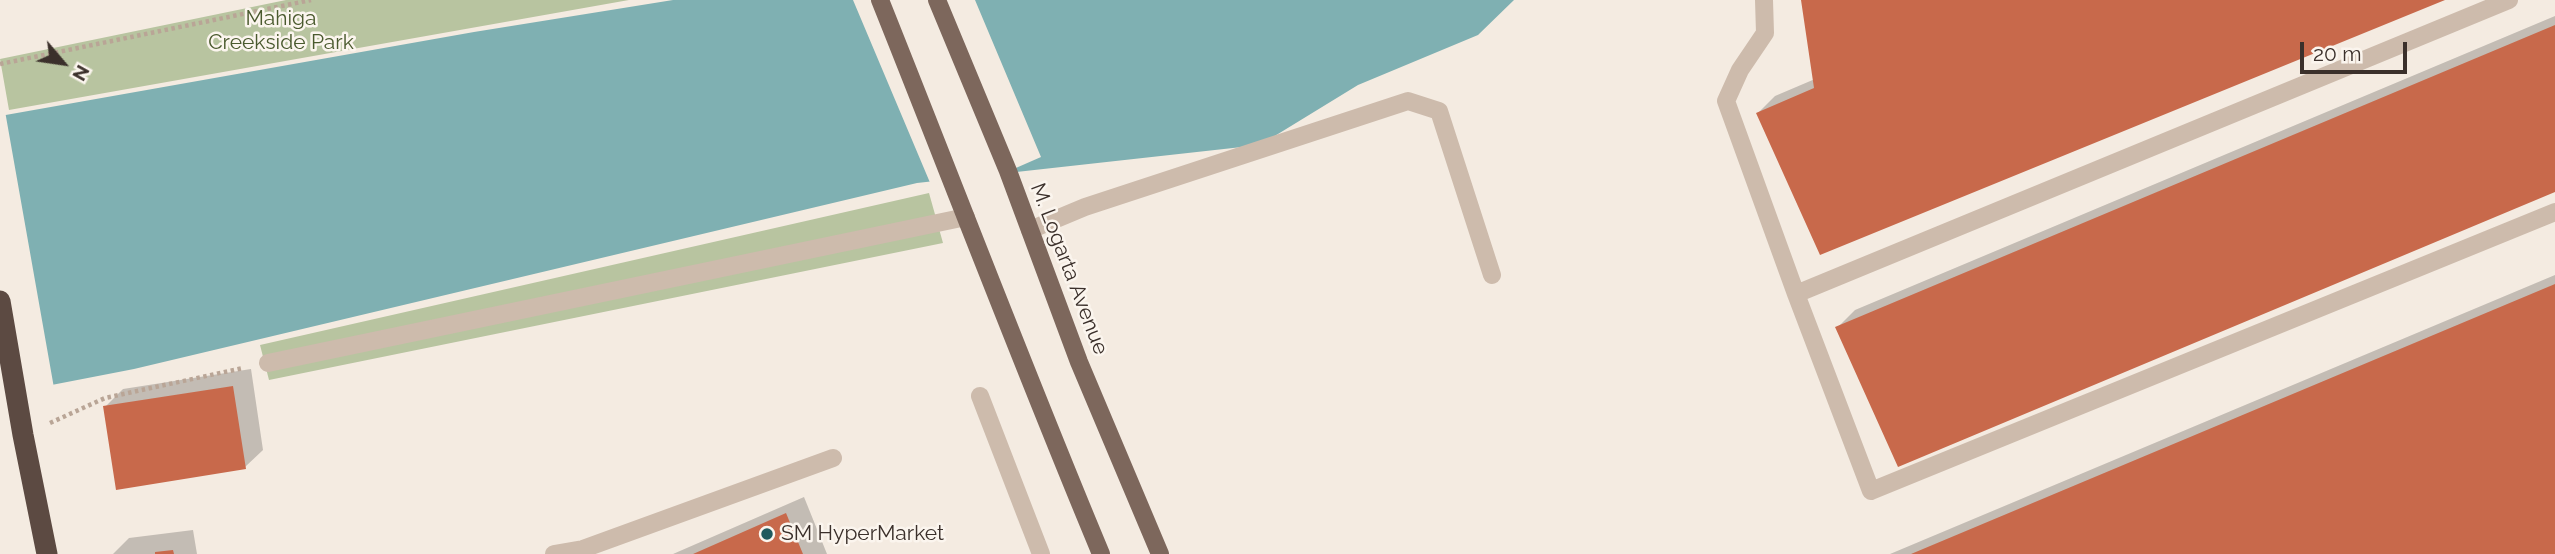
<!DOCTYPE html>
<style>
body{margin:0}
#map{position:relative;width:2555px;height:554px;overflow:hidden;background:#f4ebe1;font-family:Raleway,sans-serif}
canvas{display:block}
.north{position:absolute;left:28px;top:28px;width:70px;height:70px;-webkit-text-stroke:5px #fbf5ee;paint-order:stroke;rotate:119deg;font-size:19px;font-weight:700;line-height:28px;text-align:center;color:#3b302b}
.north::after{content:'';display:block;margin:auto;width:24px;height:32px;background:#3b302b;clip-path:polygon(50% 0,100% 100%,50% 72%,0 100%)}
.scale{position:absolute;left:2300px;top:42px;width:107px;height:32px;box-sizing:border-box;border:4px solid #3b302b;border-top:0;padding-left:9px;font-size:21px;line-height:24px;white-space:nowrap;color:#3b302b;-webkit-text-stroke:5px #fbf5ee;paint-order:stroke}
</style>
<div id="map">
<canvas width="2555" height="554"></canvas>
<div class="north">N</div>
<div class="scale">20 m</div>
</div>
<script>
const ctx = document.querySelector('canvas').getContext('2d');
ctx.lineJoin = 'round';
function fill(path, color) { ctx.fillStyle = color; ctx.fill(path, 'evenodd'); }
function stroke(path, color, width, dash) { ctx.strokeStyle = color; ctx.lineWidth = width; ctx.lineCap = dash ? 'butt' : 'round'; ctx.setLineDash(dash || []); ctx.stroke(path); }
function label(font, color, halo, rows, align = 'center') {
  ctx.font = font + ' Raleway,sans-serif'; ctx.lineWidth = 5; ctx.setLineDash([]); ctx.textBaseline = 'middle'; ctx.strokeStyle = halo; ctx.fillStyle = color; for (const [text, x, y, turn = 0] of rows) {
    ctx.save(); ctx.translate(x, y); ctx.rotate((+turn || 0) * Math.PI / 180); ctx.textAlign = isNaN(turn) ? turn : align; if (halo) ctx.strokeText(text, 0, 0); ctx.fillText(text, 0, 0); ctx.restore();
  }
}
const green = new Path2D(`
 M 286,0 L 629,0 L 9,110 L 0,59 Z
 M 929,193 L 943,243 L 269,380 L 260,345 Z`);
const water = new Path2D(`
 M 673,0 L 1514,0 L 1478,35 L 1358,85 L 1260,145 L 917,183 L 134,369 L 0,395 L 0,116 L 474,32 Z`);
const pier = new Path2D(`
 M 853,0 L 975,0 L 1041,157 L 993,178 L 931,185 Z
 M 5,111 L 54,388 L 0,399 L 0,112 Z`);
const shadow = new Path2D(`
 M 1803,0 L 2441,0 L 1758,113 L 1775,96 L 1815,79 Z
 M 2555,16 L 2555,190 L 1837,328 L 1855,310 Z
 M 2555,275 L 2555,554 L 1890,554 Z
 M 251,369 L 263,450 L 245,467 L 105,407 L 123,389 Z
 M 804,497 L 827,554 L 673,554 Z
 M 193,530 L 197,554 L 113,554 L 129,538 Z`);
const building = new Path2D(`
 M 1801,0 L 2445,0 L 1820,255 L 1756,113 L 1814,88 Z
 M 2555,25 L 2555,192 L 1898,467 L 1835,327 Z
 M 2555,284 L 2555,554 L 1911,554 Z
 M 233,386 L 246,469 L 116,490 L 103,406 Z
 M 786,513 L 803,554 L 693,554 Z
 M 173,550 L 174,554 L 155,554 L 155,552 Z`);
const path = new Path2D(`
 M 0,64 L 311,0
 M 50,423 L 105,398 L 243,368`);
const minor = new Path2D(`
 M 1764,0 L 1765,33 L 1740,70 L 1726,101 L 1796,294 L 1871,491 L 2555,212
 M 1030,230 L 1085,207 L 1408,101 L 1439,111 L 1492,275
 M 1796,294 L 2509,0
 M 268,363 L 966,217
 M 980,396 L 1041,554
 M 554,554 L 583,549 L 833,458`);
const major = new Path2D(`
 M 880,0 C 954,185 1024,370 1101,554
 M 937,0 L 1008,171 L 1079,362 L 1160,554`);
const highway = new Path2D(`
 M 0,301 L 23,435 L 47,554`);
const markers = [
 [767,534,7,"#1f5a5e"]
];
const parkNames = [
 ["Mahiga",281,19],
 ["Creekside Park",281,43]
];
const streetNames = [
 ["M. Logarta Avenue",1069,269,69]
];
const poiNames = [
 ["SM HyperMarket",781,534]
];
fill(green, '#b8c4a0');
fill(water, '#7fb0b2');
fill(pier, '#f4ebe1');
fill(shadow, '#0003');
fill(building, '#c8694b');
stroke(path, '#b9a596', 4.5, [3.5, 3.5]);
stroke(minor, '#cdbbac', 18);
stroke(major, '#7d675c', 18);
stroke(highway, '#5c4a42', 21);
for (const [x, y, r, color] of markers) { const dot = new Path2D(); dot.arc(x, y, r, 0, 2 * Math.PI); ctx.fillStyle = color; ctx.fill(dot); stroke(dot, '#fbf5ee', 2.5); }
label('21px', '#4a5a2e', '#fbf5ee', parkNames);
label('21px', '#3b302b', '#fbf5ee', streetNames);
label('21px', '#3b302b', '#fbf5ee', poiNames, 'left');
</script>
